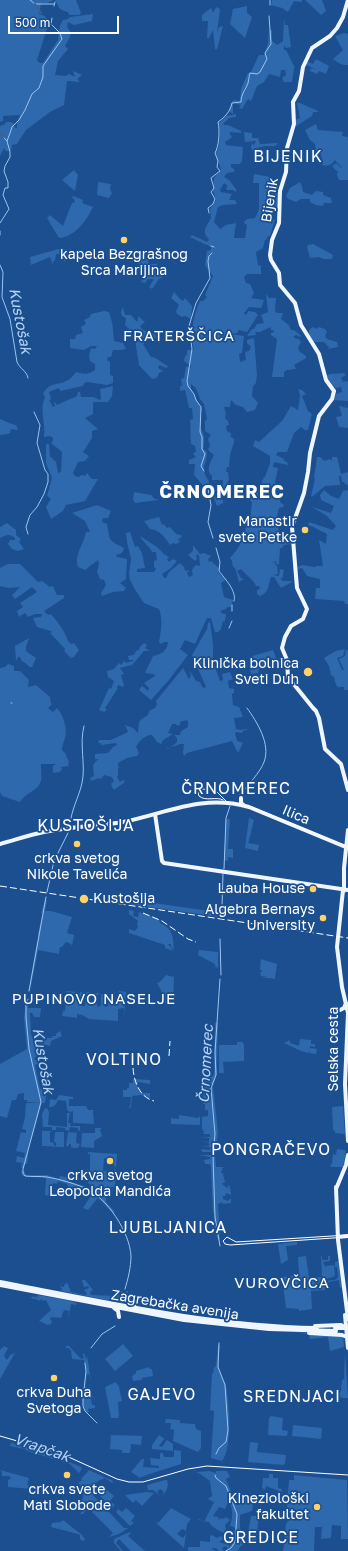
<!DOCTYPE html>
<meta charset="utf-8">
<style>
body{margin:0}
#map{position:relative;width:348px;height:1551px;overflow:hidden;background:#1b4f8f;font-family:"Golos Text",sans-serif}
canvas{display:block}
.scale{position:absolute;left:8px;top:16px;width:111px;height:18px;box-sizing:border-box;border:2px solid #fff;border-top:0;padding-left:5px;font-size:12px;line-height:14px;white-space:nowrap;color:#fff;-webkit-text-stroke:3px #1b4f8f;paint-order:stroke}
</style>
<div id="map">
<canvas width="348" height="1551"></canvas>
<div class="scale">500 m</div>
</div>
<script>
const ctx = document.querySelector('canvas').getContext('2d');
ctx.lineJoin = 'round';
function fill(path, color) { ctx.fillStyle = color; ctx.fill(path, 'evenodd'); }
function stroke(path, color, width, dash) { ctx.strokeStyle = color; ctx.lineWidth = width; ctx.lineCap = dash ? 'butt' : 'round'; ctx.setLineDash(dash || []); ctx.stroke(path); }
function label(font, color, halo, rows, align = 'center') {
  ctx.font = font + ' "Golos Text",sans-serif'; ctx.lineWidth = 3.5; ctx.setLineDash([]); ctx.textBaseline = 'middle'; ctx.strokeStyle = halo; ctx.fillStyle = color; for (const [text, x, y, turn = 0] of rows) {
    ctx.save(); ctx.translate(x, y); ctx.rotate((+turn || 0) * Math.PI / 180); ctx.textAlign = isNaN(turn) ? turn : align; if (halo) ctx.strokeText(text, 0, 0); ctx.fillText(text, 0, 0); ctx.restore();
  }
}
const green = new Path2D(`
 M 0,0 L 54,0 L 47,3 L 41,3 L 39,14 L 45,16 L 48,25 L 37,60 L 39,63 L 43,63 L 58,40 L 60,25 L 63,20 L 68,19 L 70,17 L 93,14 L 92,21 L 74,25 L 68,22 L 67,27 L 70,31 L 70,37 L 65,46 L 68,49 L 58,61 L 55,75 L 66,76 L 69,74 L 75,77 L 73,71 L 82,75 L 77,79 L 80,82 L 67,81 L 64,105 L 50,112 L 26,130 L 17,144 L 12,145 L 11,151 L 6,151 L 4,148 L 0,156 L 0,126 L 5,124 L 6,122 L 11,122 L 14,124 L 15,128 L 17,128 L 17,123 L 20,115 L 3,116 L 3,121 L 0,122 Z
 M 55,0 L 76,0 L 81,13 L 79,15 L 69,15 L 68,12 C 57,9 60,8 55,0 Z
 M 272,0 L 302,0 L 302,2 L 294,1 L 288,12 L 282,8 L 271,5 Z
 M 305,0 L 322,0 L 326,11 L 321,15 Z
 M 247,6 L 247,13 L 252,17 L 245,38 L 230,24 L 233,9 Z
 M 216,7 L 220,9 L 217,33 L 219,27 L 223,26 L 217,49 L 215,49 L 213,30 L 209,38 L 207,38 L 208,21 L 202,21 L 202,15 L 211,8 L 213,13 Z
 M 284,18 L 285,25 L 288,25 L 291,47 L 286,48 L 284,45 L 284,50 L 286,50 L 295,68 L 294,68 L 292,82 L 284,82 L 282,78 L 286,75 L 285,70 L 281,70 L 280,77 L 269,74 L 264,82 L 257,86 L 251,101 L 248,99 L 242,109 L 239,108 L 241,105 L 233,103 L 233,114 L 229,111 L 231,103 L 234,100 L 239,101 L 240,100 L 241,89 L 248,73 L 251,72 L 259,55 L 264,55 L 268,43 L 269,30 L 272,30 L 272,41 L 277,45 L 283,41 Z
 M 344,33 L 348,34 L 348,65 C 342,66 337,62 333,59 L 343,50 L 335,36 Z
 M 316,59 L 329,66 L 326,74 L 319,71 L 317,74 L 310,71 L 311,68 L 317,70 L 305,64 L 306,61 L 313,64 Z
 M 297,103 L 300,103 L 318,111 L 318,112 L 313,112 L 312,116 L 295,127 L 296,120 L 300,118 Z
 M 236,114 L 236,117 L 229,118 L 223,124 L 224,125 L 228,125 L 241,131 L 241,133 L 230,132 L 230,135 L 232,136 L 231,138 L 225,142 L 226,145 L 243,147 L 242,161 L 240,164 L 231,164 L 231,167 L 235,170 L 234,172 L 227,173 L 224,177 L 229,180 L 236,189 L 236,192 L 233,190 L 227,190 L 226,188 L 228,186 L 224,183 L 220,190 L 221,192 L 232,194 L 229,200 L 235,200 L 237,204 L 223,205 L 218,207 L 214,222 L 220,229 L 226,225 L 236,223 L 234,238 L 245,238 L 247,225 L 244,223 C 245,218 250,219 255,218 L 259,209 L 259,183 L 253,183 L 254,174 L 271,177 L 269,184 L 278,192 L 278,209 L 267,208 L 264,213 L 275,220 L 270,236 L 268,236 L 266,240 L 265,240 L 263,248 L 256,252 L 258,265 L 261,266 L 261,274 L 247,274 L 244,277 L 246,283 L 250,284 L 254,293 L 251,298 L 264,300 L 261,308 L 249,307 L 244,313 L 245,315 L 247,314 L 248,311 L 255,312 L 258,315 L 247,332 L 239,330 L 237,333 L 230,334 L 244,336 L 242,353 L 239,354 L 240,362 L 246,360 L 245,352 L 249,351 L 251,347 L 247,343 L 247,340 L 254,338 L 257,375 L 256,383 L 253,386 L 252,396 L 258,403 L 255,410 L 247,412 L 243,407 L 236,405 L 231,400 L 230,407 L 224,407 L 226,413 L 225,418 L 228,421 L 229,425 L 226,426 L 227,431 L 232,434 L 230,436 L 234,439 L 234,442 L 230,455 L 229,466 L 231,467 L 227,467 L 226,472 L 228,472 L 229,480 L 227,482 L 229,484 L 218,498 L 223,500 L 223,503 L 217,506 L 213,496 L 219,495 L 219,491 L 222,490 L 223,480 L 212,480 L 212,476 C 205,470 211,461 214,455 L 208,450 L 210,445 L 208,439 L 211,435 L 205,431 L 205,421 L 207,419 L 204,404 L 200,399 L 196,388 L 191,384 L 191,389 L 202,410 L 200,414 L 200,428 C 205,433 205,443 203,449 L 207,452 C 207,465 199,468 209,481 L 208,485 L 205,488 L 194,475 L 195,464 L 189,464 L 189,460 L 196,457 L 194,455 L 193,453 L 196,452 L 195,446 L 191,444 C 190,436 191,428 190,420 L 193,419 L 192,408 L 189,408 L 185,390 L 180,391 L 180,386 L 182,386 L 181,379 L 184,378 L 186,367 L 187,366 L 190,368 L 191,366 L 184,361 L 185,356 L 187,355 L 187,350 L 194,350 C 190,332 193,317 200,301 L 203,301 L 207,297 L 205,295 L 213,276 L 205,265 L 207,251 L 211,250 L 211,247 L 190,237 L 192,235 L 207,242 L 209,240 L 205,234 L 205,229 L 211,218 L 210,209 L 216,200 L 213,191 L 214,178 L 221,170 L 216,153 C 220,147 221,129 219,123 L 226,116 Z
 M 316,124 L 318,130 L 343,132 L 342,136 L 348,137 L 348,180 L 339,180 L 337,175 L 338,172 L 332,166 L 336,163 L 341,168 L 342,168 L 335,160 C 332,165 327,167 322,165 L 323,162 L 320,152 L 316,152 L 315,144 L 310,140 L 305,130 Z
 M 244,132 L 252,133 L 252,138 L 258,138 L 260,144 L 278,143 L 275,146 L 265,146 L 257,148 L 259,150 L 256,152 L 256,159 L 254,159 L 254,153 L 251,148 L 252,143 L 254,145 L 256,141 L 245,142 Z
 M 74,170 L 77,174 L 78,174 L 75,191 L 62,180 Z
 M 98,182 L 111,184 L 110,189 L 112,193 L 109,198 L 97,195 Z
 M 300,182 L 302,186 L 303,192 L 312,195 L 316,191 L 323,192 L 323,195 L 331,198 L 332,203 L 324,203 L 323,206 L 316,205 L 310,202 L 310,199 L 301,199 L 296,202 L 288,199 L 286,196 L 290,188 Z
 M 73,196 L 83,200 L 82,203 L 93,207 C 87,220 75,237 59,238 L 47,218 L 50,215 L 63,226 L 72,203 L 74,203 L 75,200 L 72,198 Z
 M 313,244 L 333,255 L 332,259 L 323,259 L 319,257 L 310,258 L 307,247 L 308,245 Z
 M 62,248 L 72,252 L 65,262 L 60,254 L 56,254 L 55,260 L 51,265 L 52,262 L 50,257 L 31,265 L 30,257 Z
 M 131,253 L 142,259 L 147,259 L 149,260 L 148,264 L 157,264 L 159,271 L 164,272 L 162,278 L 159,279 L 152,289 L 149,287 L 154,279 L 148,279 L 145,283 L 141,282 L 144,275 L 142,272 L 144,266 L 140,265 L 135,261 L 133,261 L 130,256 Z
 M 174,292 L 179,298 L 183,301 L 185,298 L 192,306 L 191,319 L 185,316 L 182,317 L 177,314 L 176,311 L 179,305 L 171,298 Z
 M 266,294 L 269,298 L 276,298 L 275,311 L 277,313 L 283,313 L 281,319 L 289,325 L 291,330 L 294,330 L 301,336 L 299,337 L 297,335 L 294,336 L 294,338 L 299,339 L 301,342 L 298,348 L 300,352 L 306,356 L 306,358 L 294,365 L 296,369 L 287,370 L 284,372 L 284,377 L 272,377 L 277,339 L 271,335 L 271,333 L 274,332 L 273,330 L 271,330 L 271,327 L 260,332 L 255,332 L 256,335 L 247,336 L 252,329 L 254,329 L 257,324 L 264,323 L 261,315 L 268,312 Z
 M 123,307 L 125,315 L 131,315 L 136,321 L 138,321 L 138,316 L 145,322 L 140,326 L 143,330 L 154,334 L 156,336 L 155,338 L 151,340 L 145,337 L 143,338 L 142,341 L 145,343 L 143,344 L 151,357 C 157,357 162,364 168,366 L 167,368 L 159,365 L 158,368 L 163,371 L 159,373 C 158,376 157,379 152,379 L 139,365 L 134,333 L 136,332 L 131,329 L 131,331 L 125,325 L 126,318 L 122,316 L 121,312 Z
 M 104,311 L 109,312 C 113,323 113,330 114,341 L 123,343 L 126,349 L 121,350 L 113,350 L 111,357 L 108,357 L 107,360 L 110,362 L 110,375 L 113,376 L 113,383 L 107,385 L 87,382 L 84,383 L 83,386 L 60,391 L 59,388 L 49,392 L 51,399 L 49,400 L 53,407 L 55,406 L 54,403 L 55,402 L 57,405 L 77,396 L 78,392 L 80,392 L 81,397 L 94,397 L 99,400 L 101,399 L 100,389 L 113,386 L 112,396 L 108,402 L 93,402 L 93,414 L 85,418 L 98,429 L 92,431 L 92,438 L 83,452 L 89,456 L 85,461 L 78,462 L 73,473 L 75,476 L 78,477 L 82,475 L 85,476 L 87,473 L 92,479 L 98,479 L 85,501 L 66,505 L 63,511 L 51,519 L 46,507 L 51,499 L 47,496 L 52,478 L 46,463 L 46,444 L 49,444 L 50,457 L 51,457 L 56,462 L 58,473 L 61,472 L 62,452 L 51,443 L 53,441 L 53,438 L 50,436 L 44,437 C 46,424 39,409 45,397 L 43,394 C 50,381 57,386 66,381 C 71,379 73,376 76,372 C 83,374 89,375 95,370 L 95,364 L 90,361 L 89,356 L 91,348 L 95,349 L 97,346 L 91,346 L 84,350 L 70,348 L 70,339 L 75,339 L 76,335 L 83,333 L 81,327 L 86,324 L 84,320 L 90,317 L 91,314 Z
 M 313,327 L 317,329 L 319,327 L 325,329 L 327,332 L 325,336 L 327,339 L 337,342 L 338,347 L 328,349 L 329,347 L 324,342 L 314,342 L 309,335 L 309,330 Z
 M 344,373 L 346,375 L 341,378 L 343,381 L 341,382 L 348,381 L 348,401 L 333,400 L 336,394 L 342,392 L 341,387 L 336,388 L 331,383 L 326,376 L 330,374 Z
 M 298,389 L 302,390 L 306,394 L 302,396 L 308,411 L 312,414 L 308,430 L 305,430 L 301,427 L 294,433 L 287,452 L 278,452 L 276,455 L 284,459 L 284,461 L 287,462 L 288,465 L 274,462 L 273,467 L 278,468 L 275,482 L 278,489 L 277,492 L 280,496 L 280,502 L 284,505 L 283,507 L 279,508 L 276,519 L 279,533 L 290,536 L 291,544 L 284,545 L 282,548 L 280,548 L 279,564 L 277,565 L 276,561 L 271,563 L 276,562 L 275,565 L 277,565 L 278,574 L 273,575 L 279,576 L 280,569 L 284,570 L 282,579 L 280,578 L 282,581 L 292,581 L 292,582 L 281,588 L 274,577 L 271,577 C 268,585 270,592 260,596 L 257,594 L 257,590 L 260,589 L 259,586 L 256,586 L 254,582 L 241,569 L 237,571 L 241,578 L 244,579 L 239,582 L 235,568 L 233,567 L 232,561 L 230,558 C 241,547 244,536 247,522 L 250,521 L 252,502 L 250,501 L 253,492 L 256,493 L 259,484 L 261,484 L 264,477 L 265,477 L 270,463 L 270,456 L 253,446 L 255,440 L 259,442 L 282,421 L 291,406 L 298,410 L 300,395 Z
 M 339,406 L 348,408 L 348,428 L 339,427 L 336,417 L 342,416 Z
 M 0,419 L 12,424 L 16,425 L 18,430 L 11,429 L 10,433 L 7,434 L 0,435 Z
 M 317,457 L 320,457 L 324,461 L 330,459 L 332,461 L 332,457 L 337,457 L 341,474 L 348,472 L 348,485 L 345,484 L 344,482 L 342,482 L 341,476 L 339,476 L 340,485 L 325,486 L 312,497 L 311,496 L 315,479 L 314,478 Z
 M 324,490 L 331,496 L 339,499 L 343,491 L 348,490 L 348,604 L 345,604 L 344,601 L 315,599 L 316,588 L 320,588 L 320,579 L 307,576 L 302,568 L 298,569 L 298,567 L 302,565 L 315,567 L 316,566 L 323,566 L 319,540 L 326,544 L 327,534 C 320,531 315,527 308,525 L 309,522 L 333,530 L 336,526 L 327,516 L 312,507 L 331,513 L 334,506 L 321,500 L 320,495 Z
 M 134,492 L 151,495 L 155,499 L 158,499 L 158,500 L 135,503 L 133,499 Z
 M 97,505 L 111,511 L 108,518 L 103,518 L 102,522 L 107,524 C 110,541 108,540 124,548 C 123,553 121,554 116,555 L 117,557 L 127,559 L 126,579 L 120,583 L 126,588 L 124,591 L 113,592 L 102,596 L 101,593 L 106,585 L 104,580 L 100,579 L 97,572 L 99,564 L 98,560 L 85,570 L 78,567 C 74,554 84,544 86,532 L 90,532 L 85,521 L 72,513 Z
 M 159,517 L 162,525 L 164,524 L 167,528 L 170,527 L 176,534 L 181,535 L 182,537 L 178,539 L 180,542 L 176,544 L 173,543 L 170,545 C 165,538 161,530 150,529 L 144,521 Z
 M 7,523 L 16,530 L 16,535 L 21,539 L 19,542 L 24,549 L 18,551 L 12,549 L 8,544 L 10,540 L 15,540 L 15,538 C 10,533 6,535 0,538 L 0,527 Z
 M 130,532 L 135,547 L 138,546 L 142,553 L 145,568 L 137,569 L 137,572 L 154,572 L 156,569 L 154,567 L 154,561 L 157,560 L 156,552 L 152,552 C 149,545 143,543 140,536 L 157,547 L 164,554 L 169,557 L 167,559 L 169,562 L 173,559 L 177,561 L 171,568 L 162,574 L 164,578 L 166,578 L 169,572 L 180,563 L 185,568 L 184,569 L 186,571 L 188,570 L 189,571 L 187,573 L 189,577 L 193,575 C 191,570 192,569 196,565 L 200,566 L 199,556 L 198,554 L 196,556 L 197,559 L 195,561 L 188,555 L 193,551 L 193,545 L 200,554 L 204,553 L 211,556 L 208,559 L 209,562 L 211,561 L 219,568 L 218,572 L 226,580 L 221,583 L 224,597 L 233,600 L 231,607 L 227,607 L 226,609 L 220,611 L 223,614 L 226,614 L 225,621 L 223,621 L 221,629 L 218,632 L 215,632 L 211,618 L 207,618 L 195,644 L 185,640 L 180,649 L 188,655 L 168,681 L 151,700 L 139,690 L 142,686 L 148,691 L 149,688 L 144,683 L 155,676 L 154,674 L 145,673 L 153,656 C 162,654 167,651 168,642 L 164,642 L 161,644 L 159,642 C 161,632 163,619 159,609 L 144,603 L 134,588 L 130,580 L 129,573 L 131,559 L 127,542 L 126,533 Z
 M 8,564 L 20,564 L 38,582 L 42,581 L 50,587 L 53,586 L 57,595 L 64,595 L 64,598 L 44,611 L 48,615 L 51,614 C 58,623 64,629 68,641 L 71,644 L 74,643 L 79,650 L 74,657 L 71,658 L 64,651 L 65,649 L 50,633 L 52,632 L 51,631 L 37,627 L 33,618 L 41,617 L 42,614 L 35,614 L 28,617 L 25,613 L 19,617 L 17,611 L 23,607 L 20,603 L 37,592 L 32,587 L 15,599 L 12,595 L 20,587 L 9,588 L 0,586 L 0,568 Z
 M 210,622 L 213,645 L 213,662 L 220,681 L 223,680 L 222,674 L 230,672 L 233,679 L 228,681 L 229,688 L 234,689 L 234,693 L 232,694 L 233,705 L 239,707 L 243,717 L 234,718 L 236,729 L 240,730 L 247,729 L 247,730 L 243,731 L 242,733 L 237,732 L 235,733 L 237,741 L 243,743 L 238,753 L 232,741 L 187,753 L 184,756 L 183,752 L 184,744 L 180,744 L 167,749 L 167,748 L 170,748 L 177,742 L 177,738 L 174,735 L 180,735 L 181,731 L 188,727 L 188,722 L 187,720 L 180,722 L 180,725 L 177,726 L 176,724 L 172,724 L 168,733 L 173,734 L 163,740 L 161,744 L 157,742 L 152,735 C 145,735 139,741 136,747 L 139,753 L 137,756 L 127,758 L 118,763 L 118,766 L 120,767 L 118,768 L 118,775 L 117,777 L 120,782 L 123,780 L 125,782 L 114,790 L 112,787 L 111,783 L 114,782 L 112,777 L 104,775 L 101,779 L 99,778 L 91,781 L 90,778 L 94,776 L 93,765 L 98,759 L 95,759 L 95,754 L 108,753 L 113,747 L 117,745 L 116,743 L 101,745 L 101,743 L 98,743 L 99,740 L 111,740 L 128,732 L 125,725 L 133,728 L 138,733 C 140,720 136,723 148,715 L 149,711 L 155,708 L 157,704 L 156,701 L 183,668 L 189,679 L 191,676 L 190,671 L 196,681 L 200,682 L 203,688 L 206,687 L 192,655 L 207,629 L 208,623 Z
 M 29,638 L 26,647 L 26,651 L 36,658 L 32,667 L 30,667 L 21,660 L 20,657 L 18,657 L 16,661 L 15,646 Z
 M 144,643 L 147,645 L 145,648 L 150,651 L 144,651 L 132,665 L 120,668 L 124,674 L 121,675 L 124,685 L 123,687 L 118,685 L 117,688 L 118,688 L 105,708 L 107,710 L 104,712 L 99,710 L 109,688 L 111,689 L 114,681 L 108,677 L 107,671 L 114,669 L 119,663 L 121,665 L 124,661 L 127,663 L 131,661 L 133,662 L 133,660 L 129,660 L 128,656 L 134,655 L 136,651 L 139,650 L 140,647 Z
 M 345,649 L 343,656 L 337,658 L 342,670 L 344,670 L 339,659 L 345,656 L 346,649 L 348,651 L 348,690 L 344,690 L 344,687 L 339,687 L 339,688 L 336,685 L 334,677 L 331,675 L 329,666 L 324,658 L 336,651 Z
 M 273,650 L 277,660 L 272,661 L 272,667 L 259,667 L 258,673 L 251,674 L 250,669 L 257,668 L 256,665 L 258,664 L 257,661 L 252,662 L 249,657 Z
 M 8,664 L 14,666 L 14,671 L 20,671 L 29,680 L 28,687 L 36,685 L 50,697 L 51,704 L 53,703 L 48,708 L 53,712 L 57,708 C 63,714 68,729 65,738 C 64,742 62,745 62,750 L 65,753 L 69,762 L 68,764 L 69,766 L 61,767 L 62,769 L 60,772 L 53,773 L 53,766 L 56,764 L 41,764 C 41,769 42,776 41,781 C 38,791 25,793 20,802 L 2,796 L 0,792 L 0,668 L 5,667 Z
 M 249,818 L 254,820 L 247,848 L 248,843 L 259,845 L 258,851 L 245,848 Z
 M 226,819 L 230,819 L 228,849 L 233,849 L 233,858 L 228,857 L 228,861 L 224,860 Z
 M 45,900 L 47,900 L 45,911 L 51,911 L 72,917 L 67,933 L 74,935 L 72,946 L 71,944 L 66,942 L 62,947 L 60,947 L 59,954 L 38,950 L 30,991 L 29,991 L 37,941 L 38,940 C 37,934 41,921 43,913 L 41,913 Z
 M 132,900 L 217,912 L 222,914 L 222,917 L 256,922 L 128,904 Z
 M 129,910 L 134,911 L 133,916 L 138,917 L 139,912 L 159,919 L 160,923 C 173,929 173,936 174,950 L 171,947 L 171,944 L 168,944 L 173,951 L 165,948 L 165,945 L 129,933 L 129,929 L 135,931 L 138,927 L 137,924 L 138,921 L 129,914 Z
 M 199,950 L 218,952 L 218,968 L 215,966 L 215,964 L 198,955 Z
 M 261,959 L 277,964 L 275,978 L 276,979 L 260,977 L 268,977 L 261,976 L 260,972 L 262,972 L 262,970 L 260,970 Z
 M 166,975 L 174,977 L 173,1004 L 164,1003 L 165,998 L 157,983 L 160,982 Z
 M 66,991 L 78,992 L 78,996 L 77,996 L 77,993 L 75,993 L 74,996 L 70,996 L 70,997 L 78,998 L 80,992 L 85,993 L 82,993 L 82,1006 L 85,1006 L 86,992 L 93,993 L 90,994 L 90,1006 L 93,1004 L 94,993 L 100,993 L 98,994 L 97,1006 L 99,1007 L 101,1005 L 101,994 L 108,993 L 106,994 L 105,1007 L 107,1007 L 108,1005 L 110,993 L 117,992 L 115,992 L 114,1004 L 116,1005 L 119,991 L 126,992 L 124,1016 L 124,1001 L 124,1008 L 118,1009 L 118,1021 L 89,1019 L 82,1015 L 77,1014 L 77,1018 L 62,1016 L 63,1011 L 65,1011 Z
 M 26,1001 L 29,1002 L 28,1008 L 41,1008 L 40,1017 L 34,1017 L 32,1013 L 30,1013 L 31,1035 L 33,1037 L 33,1040 L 44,1040 L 45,1038 L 52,1038 L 52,1036 L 56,1036 L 56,1034 L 60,1031 L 62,1036 L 51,1041 L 50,1046 L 46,1045 L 34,1051 L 37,1056 L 34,1058 L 35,1060 L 38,1060 L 38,1064 L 35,1065 L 40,1089 L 47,1089 L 45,1103 L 42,1103 L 29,1148 L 27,1164 L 25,1164 L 24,1168 L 21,1168 L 22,1163 L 16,1162 L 17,1156 L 24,1158 L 25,1153 L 16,1151 L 21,1132 L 26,1133 L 26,1130 L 22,1129 L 25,1117 L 26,1103 L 41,1103 L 27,1102 L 27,1100 L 24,1100 L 24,1093 L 18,1094 L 16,1100 L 12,1100 L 7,1118 L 0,1116 L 0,1064 L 27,1049 L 24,1019 Z
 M 215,1023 L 218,1023 L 217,1073 L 213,1086 L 218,1132 L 216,1152 L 202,1152 L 201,1149 L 210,1150 L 210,1147 L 201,1146 L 209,1146 L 209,1143 L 201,1141 L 209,1142 L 209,1138 L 201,1137 L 210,1137 L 210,1134 L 204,1134 L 203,1132 L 206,1132 L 203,1131 L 202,1128 L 202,1117 L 208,1116 L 208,1110 L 205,1110 L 205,1104 L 203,1104 L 204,1076 L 212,1077 L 214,1074 Z
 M 300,1039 L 311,1040 L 311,1044 L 315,1044 L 315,1047 L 310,1046 L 310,1048 L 317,1049 L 316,1054 L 310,1053 L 310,1051 L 309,1053 C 297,1050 295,1048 284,1043 L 290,1040 L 290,1043 L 299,1046 Z
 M 237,1042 L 243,1042 L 243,1044 L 244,1044 L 244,1061 L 223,1062 L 224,1073 L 219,1073 L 219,1045 L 237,1045 Z
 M 133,1079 L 150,1080 L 150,1084 L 138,1082 L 137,1087 L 141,1093 L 150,1093 L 150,1098 L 141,1095 L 132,1096 L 131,1108 L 127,1107 L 130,1107 L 131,1097 L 123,1097 L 123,1090 L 127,1090 L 127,1088 L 129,1088 L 129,1083 L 133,1083 Z
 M 59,1095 L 73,1097 L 73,1099 L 69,1099 L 69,1106 L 86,1106 L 88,1110 L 93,1110 L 94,1124 L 73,1123 L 73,1111 L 70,1112 L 67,1110 L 66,1101 L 58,1100 C 57,1104 53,1108 49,1107 L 50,1099 L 56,1100 Z
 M 343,1106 L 345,1134 L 335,1133 L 335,1131 L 333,1130 L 332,1107 Z
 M 45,1108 L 48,1109 L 49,1113 L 48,1125 L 67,1127 L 67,1113 L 70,1113 L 68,1123 L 71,1123 L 70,1126 L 80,1126 L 80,1130 L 78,1131 L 78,1128 L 70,1127 L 69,1131 L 65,1130 L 65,1128 L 56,1127 L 56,1130 L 52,1130 L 52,1127 L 43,1127 L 43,1129 L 42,1114 Z
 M 179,1115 L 198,1118 L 200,1116 L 200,1125 L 171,1124 L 171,1118 L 179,1119 Z
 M 95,1128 L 102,1128 L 100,1130 L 102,1136 L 94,1141 L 94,1148 L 81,1147 L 82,1133 L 95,1133 Z
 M 42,1131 L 53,1131 L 50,1132 L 50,1142 L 54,1143 L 54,1146 L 56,1146 L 56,1142 L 54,1142 L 55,1132 L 66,1132 L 64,1132 L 64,1147 L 74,1148 L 71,1147 L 71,1144 L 69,1144 L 69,1146 L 66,1146 L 68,1132 L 79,1133 L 77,1133 L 76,1143 L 80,1144 L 78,1148 L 42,1146 Z
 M 337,1149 L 344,1150 L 346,1151 L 343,1167 L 330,1167 L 331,1164 L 332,1164 L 333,1154 L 336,1155 Z
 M 88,1152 L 117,1154 L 116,1167 L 114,1167 L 115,1166 L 114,1165 L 114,1157 L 108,1156 L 109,1158 L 108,1159 L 104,1158 L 103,1171 L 106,1171 L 107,1166 L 106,1174 L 113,1175 L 114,1169 L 116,1170 L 115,1187 L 111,1187 L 111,1189 L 114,1190 L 104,1191 L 105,1195 L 107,1195 L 106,1202 L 115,1212 L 113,1213 L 98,1198 L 88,1210 L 83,1208 L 92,1194 L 79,1188 L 75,1196 L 70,1193 L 72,1188 L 68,1187 L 67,1184 L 58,1181 L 57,1184 L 53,1183 L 50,1196 L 45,1195 L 46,1178 L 22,1176 L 21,1171 L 24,1171 L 26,1175 L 47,1175 L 59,1179 L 60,1176 L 70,1178 L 71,1177 L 71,1172 L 77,1173 L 77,1178 L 71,1178 L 71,1182 L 90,1188 L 91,1185 L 88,1183 L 88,1178 L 90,1177 L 90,1174 L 87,1173 L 88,1167 L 88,1172 L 90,1172 L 90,1154 L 88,1154 L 88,1160 Z
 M 199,1155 L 211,1155 L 212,1159 L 212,1155 L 215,1155 L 216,1167 L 226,1167 L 221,1168 L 223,1169 L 221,1172 L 223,1174 L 225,1182 L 222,1184 L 227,1188 L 229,1185 L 230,1186 L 227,1190 L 230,1187 L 231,1195 L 226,1193 L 225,1196 L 223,1196 L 223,1199 L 228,1201 L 231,1198 L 231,1203 L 222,1204 L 223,1202 L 218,1204 L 220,1234 L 219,1235 L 220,1239 L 218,1240 L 214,1227 L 214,1213 L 213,1213 L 211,1167 L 210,1164 L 205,1164 L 204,1160 L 210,1159 L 210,1157 Z
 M 297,1242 L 297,1245 L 286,1246 L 288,1260 L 281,1264 L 278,1244 Z
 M 306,1256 L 309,1278 L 322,1277 L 321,1256 L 322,1256 L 322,1260 L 328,1260 L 328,1256 L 330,1256 L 330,1261 L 323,1262 L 326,1268 L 326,1266 L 334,1265 L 335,1275 L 333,1277 L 325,1279 L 325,1281 L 335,1280 L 338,1277 L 337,1267 L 335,1267 L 335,1262 L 339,1261 L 342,1287 L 340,1288 L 339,1280 L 324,1283 L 325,1290 L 311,1291 L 312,1309 L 299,1311 L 299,1309 L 286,1308 L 282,1277 L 295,1276 L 295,1274 L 299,1273 L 298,1257 Z
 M 82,1280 L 85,1280 L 93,1290 L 90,1292 L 91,1295 L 116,1296 L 116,1291 L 122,1291 L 124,1298 L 126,1297 L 126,1291 L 128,1291 L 125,1299 L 122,1303 L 61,1291 L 62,1289 L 60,1286 L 64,1287 L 64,1284 L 65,1285 L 67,1282 L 71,1292 L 86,1295 L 87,1294 L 84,1290 L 89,1288 L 88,1286 L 84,1287 Z
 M 37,1295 L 38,1299 L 38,1295 L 99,1306 L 67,1300 L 77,1303 L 76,1305 L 71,1304 L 68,1320 L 69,1311 L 64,1310 L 61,1318 L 51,1317 L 50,1320 L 52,1321 L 51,1324 L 48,1325 L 39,1321 L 51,1310 L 46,1300 L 43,1301 L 42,1299 L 38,1301 L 38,1300 L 30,1298 L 34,1296 L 35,1298 Z
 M 292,1332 L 343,1336 L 344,1347 L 330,1351 L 328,1337 L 310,1339 L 309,1335 L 322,1336 Z
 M 123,1344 L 133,1356 L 115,1371 L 105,1359 Z
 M 218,1344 L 220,1346 C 219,1353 218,1361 219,1368 C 220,1374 224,1379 226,1385 C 229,1403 233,1447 222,1461 L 211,1458 L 214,1411 L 210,1410 L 212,1374 L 214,1371 L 213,1369 L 216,1366 Z
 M 4,1346 L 8,1348 L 4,1356 L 7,1360 L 10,1355 L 15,1353 L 0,1379 L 0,1350 Z
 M 66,1346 L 69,1346 L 80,1358 L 83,1359 L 84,1356 L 82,1354 L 85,1354 L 86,1361 L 87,1355 L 91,1381 L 89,1374 L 87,1375 L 85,1387 L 89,1387 L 93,1397 L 91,1399 L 92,1405 L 95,1405 L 95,1408 L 88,1409 L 89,1412 L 87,1413 C 78,1400 87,1385 86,1371 C 86,1365 85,1364 84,1360 L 72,1359 L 71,1351 L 69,1348 L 66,1348 Z
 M 345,1352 L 348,1398 L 342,1398 L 340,1397 L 340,1392 L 341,1391 L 342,1380 L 344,1379 Z
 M 149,1367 L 150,1369 L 152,1369 L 153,1376 L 142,1378 L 142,1380 L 133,1381 L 132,1376 L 136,1373 L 136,1371 Z
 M 116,1382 L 119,1387 L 122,1401 L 118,1402 L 119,1417 L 118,1418 L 111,1418 L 105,1387 Z
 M 271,1416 L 283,1418 L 282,1430 L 288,1431 L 287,1436 L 268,1435 L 269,1418 Z
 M 166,1419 L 180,1420 L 180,1423 L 195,1424 L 196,1429 L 201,1431 L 201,1448 L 198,1452 L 173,1441 L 174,1430 L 170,1429 L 171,1423 L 165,1423 Z
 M 293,1425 L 322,1428 L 321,1439 L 292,1436 Z
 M 111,1435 L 142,1436 L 141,1445 L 131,1444 L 130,1453 L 122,1453 L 122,1450 L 110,1449 Z
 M 159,1435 L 166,1440 L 164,1439 L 159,1446 L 162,1447 L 167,1440 L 173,1444 L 173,1451 L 152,1449 L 152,1445 Z
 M 250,1442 L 258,1443 L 257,1452 L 286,1455 L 285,1464 L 283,1465 L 248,1462 Z
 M 11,1443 L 53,1455 L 81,1467 L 82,1469 L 79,1473 L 70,1464 L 30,1452 L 24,1449 L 10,1446 Z
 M 174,1450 L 181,1451 L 181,1464 L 140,1477 L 160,1473 L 138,1478 L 139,1477 L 131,1472 L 142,1459 L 144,1459 L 143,1467 L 159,1468 L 159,1466 L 151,1465 L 150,1458 L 160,1459 L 160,1453 L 163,1453 L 164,1457 L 174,1457 Z
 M 0,1470 L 29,1478 L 27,1485 L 34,1487 L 32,1489 L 8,1487 L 8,1480 L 12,1478 L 10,1478 L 10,1476 L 2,1476 L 2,1472 Z
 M 89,1470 L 113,1481 L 112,1483 L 105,1478 L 98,1481 L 92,1486 L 99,1491 L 103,1487 L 114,1496 L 110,1501 L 115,1505 L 112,1508 L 93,1489 L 95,1492 L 93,1495 L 124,1528 L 128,1528 L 119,1534 L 109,1537 L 113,1533 L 88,1508 L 83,1514 L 80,1514 L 84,1508 L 83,1507 L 85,1504 L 82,1500 C 85,1494 83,1487 78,1483 L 82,1480 L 81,1479 Z
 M 209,1471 L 216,1473 L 216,1471 L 227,1471 L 230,1477 L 226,1479 L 233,1497 L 237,1499 L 244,1499 L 244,1497 L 246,1499 L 249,1498 L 250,1499 L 254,1499 L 252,1511 L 240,1515 L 240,1537 L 239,1538 L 243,1545 L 240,1547 L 238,1551 L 225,1551 L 233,1543 L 232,1532 L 235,1531 L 236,1528 L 230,1526 C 234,1515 232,1506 227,1495 L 228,1503 L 225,1509 L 219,1507 L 213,1516 L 218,1517 L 219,1521 L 220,1518 L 223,1519 L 226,1517 L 230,1520 L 225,1525 L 227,1533 L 223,1533 C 219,1530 211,1527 209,1522 L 198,1520 L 199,1519 L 204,1522 L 214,1502 L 208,1499 L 212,1496 L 210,1481 L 199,1473 L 198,1474 L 197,1472 Z
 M 269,1474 L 273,1474 L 273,1478 L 278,1478 L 278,1488 L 282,1489 L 282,1492 L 266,1486 L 265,1490 L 262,1488 L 263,1478 L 269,1478 Z
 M 294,1475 L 347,1480 L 348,1539 L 341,1539 L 341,1526 L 332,1525 L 331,1538 L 321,1539 L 322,1527 L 315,1527 L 314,1551 L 283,1551 L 286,1524 L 289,1519 L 286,1518 L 289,1480 L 294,1480 Z
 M 165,1480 L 167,1480 C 169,1487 167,1491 162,1496 L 164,1492 L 160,1489 L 157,1492 L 160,1496 L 153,1490 L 148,1490 L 147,1485 Z
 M 147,1492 L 154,1493 L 142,1506 L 136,1500 L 133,1503 L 125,1495 Z
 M 126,1508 L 135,1516 L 131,1521 L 134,1523 L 130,1526 L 116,1512 L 118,1509 L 122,1512 Z
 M 171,1508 L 191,1519 L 187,1524 L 186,1531 L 182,1529 L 177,1534 L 183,1538 L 186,1534 L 184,1548 L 155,1522 L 158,1523 Z
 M 251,1516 L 259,1516 L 256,1542 L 247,1538 Z
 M 63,1520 L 82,1535 L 85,1540 L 83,1541 L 80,1539 L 80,1535 L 78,1534 L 51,1527 L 52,1523 L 61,1522 Z
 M 130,1532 L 131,1533 L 128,1536 L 145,1551 L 131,1551 L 119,1539 L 116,1543 L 123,1551 L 121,1551 L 114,1543 L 114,1539 Z
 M 212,1535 L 217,1538 C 221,1536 224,1535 228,1538 L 228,1542 L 225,1541 L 224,1539 L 222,1541 L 222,1540 L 219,1542 L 229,1545 L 229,1547 L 227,1548 L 226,1546 L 222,1548 L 224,1551 L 219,1551 L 216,1548 L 211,1549 L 216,1551 L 188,1551 L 188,1547 L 200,1547 L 200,1541 L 210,1542 L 210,1536 Z`);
const stream = new Path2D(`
 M 30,0 L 35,4 L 54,4
 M 270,5 L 270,0
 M 54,6 L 55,2
 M 0,134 L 7,141
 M 209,213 L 208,208 L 213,204 L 215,199 L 211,192 L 214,188 L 211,178 L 220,171 L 217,167 L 218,161 L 215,153 C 219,146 220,130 218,122 C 225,117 230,112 232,103 L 241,102 C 241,94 246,89 248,83 C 249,79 249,76 250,73 L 257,74 L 260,72 L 267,59 L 265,53 L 271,44 L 269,16
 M 0,223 L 9,209 L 3,195 L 5,188 L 8,188 L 8,182 L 4,171 L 5,166 L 10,157 L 10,152 L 7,141 L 10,133 L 12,127 L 19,120 L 25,110 L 32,94 L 39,88 L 43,77 L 43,66 L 62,39 L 60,33 L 51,24 L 52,18
 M 0,231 L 0,235
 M 211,246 L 214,247
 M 0,265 L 3,272 L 2,297 L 10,319 L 17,362 C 20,369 27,371 28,378
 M 204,471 L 201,466 L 205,454 L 202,449 L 202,437 L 200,432 L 201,407 L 196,400 L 194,394 L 188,386 L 187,381 L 192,349 L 189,326 L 196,303 L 210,278 L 208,261 L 209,256 L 212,253
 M 208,489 L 211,505 L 208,522 L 213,538
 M 28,534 L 26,527 L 30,515 L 37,507 L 44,494 L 48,482 L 48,474 L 45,470 L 37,443 L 40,425 L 34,412
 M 216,548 L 220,562 L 219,571 C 225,579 237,591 234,601
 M 232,605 L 232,611
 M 229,628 L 232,621
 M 11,703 L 12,703
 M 240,794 C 247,787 261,771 264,762 C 271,744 257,722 247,708
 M 70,825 C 71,810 79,797 82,783 C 86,765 79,744 84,726
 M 224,869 L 226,818 L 230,806
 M 47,892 L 54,861 L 69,831
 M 222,906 L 223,874
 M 221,917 L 222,909
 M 220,939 L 221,975
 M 29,991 L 46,897
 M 28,999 L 26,1004 L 26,1017 L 29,1049 L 41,1102 L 23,1169 L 23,1173 L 25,1176 C 32,1177 40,1176 47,1177 C 59,1179 73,1183 85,1188 C 107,1197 130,1233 131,1256 C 131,1267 128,1279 125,1289
 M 220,1246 L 215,1217 L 213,1156 L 215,1134 L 211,1088 L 216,1075 L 215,1052 L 220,979
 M 91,1348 L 102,1334 L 115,1326
 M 85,1363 L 86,1371 L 83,1399 L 83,1406 L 85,1411 L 97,1423
 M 216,1454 L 219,1448 L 226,1442 L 228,1430 L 225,1385 L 218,1367 L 219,1343
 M 215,1475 L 216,1478 L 226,1486 L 237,1514 L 235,1542 L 231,1548 L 226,1551`);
const canal = new Path2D(`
 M 35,4 L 41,13
 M 47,19 L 51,24
 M 0,133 L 3,137`);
const major = new Path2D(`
 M 348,0 L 343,17 L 337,28 L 330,36 L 312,48 L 303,67 L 299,91 L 293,102 L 294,124 L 287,148 L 286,172 L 280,191 L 279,223 L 272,240 L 270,255 L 271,260 L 279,273 L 280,285 L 295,303 L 301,325 L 319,354 L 326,380 L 334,391 L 332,399 L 319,416 L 310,453 L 308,472 L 304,493 L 292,527 L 297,588 L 307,609 L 303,619 L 291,626 L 285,637 L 282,648 L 287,660 L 288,677 L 313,708 L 316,711 L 319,718 L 325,749 L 341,764 L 348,790
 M 241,798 L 241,803 L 245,806
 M 155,814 L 162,861 L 164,863 L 348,890
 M 0,844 C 15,840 29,835 44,832 C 70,827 97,826 123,822 C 168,813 201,794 249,807 L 348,848
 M 343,890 L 337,947 L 342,987 L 348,1013 L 345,1084 L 348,1141
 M 344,891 L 344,868 L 348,830
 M 340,1010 L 344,1008 L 346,1003
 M 336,1187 L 338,1240 L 348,1319
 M 336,1189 L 346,1165 L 348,1155
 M 338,1237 L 348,1236
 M 0,1282 C 105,1302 209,1326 317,1328
 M 0,1285 L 184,1320 L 269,1329 L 336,1331
 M 128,1299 L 135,1307
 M 114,1308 L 118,1311 L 119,1317
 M 345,1315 L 348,1348
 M 315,1326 L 341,1325 L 348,1330
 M 309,1333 L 342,1335 L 347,1337`);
const tram = new Path2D(`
 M 223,800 C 216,796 206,802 199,796 L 198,793 L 203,789 L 216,791 L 227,802 L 252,807 L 348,847
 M 348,1235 L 236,1242 L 227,1237 L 223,1241 L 225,1244 L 230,1245 L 348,1237
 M 0,1436 L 62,1454 L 117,1479 L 129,1482 L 143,1482 L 188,1469 L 207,1466 L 348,1475`);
const rail = new Path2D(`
 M 0,886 L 348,938
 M 143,913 L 162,921 L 188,939 L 196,942
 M 169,1056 L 170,1041
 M 133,1068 C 134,1081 139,1097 154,1101`);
const majorBridge = new Path2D(`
 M 335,1328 L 348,1328`);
const markers = [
 [124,240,4,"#ffd166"],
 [305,530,4,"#ffd166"],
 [308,672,5,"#ffd166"],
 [77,844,4,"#ffd166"],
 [313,889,4,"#ffd166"],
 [84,899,5,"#ffd166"],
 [323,918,4,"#ffd166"],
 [110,1161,4,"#ffd166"],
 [54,1378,4,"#ffd166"],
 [67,1475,4,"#ffd166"],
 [317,1507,4,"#ffd166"]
];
const streetNames = [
 ["Bijenik",270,200,-81],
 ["Ilica",296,815,23],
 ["Selska cesta",334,1049,-90],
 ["Zagrebačka avenija",175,1305,9]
];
const poiNames = [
 ["kapela Bezgrašnog",124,255],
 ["Srca Marijina",124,271],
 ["Manastir",297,522,"right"],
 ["svete Petke",297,538,"right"],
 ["Klinička bolnica",299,664,"right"],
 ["Sveti Duh",299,680,"right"],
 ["crkva svetog",77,859],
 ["Nikole Tavelića",77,875],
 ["Lauba House",305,889,"right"],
 ["Kustošija",93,899,"left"],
 ["Algebra Bernays",315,910,"right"],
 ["University",315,926,"right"],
 ["crkva svetog",110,1176],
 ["Leopolda Mandića",110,1192],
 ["crkva Duha",54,1393],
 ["Svetoga",54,1409],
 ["crkva svete",67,1490],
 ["Mati Slobode",67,1506],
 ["Kineziološki",309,1499,"right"],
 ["fakultet",309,1515,"right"]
];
const waterNames = [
 ["Kustošak",20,321,79],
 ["Kustošak",43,1061,80],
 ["Črnomerec",206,1064,-87],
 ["Vrapčak",42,1448,19]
];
const neighbourhoodNames = [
 ["FRATERŠČICA",179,336],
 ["PUPINOVO NASELJE",94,999],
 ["VUROVČICA",282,1283]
];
const quarterNames = [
 ["BIJENIK",288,157],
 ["ČRNOMEREC",236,789],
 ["KUSTOŠIJA",86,826],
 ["VOLTINO",124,1060],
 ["PONGRAČEVO",271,1150],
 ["LJUBLJANICA",168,1228],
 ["GAJEVO",162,1395],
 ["SREDNJACI",292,1397],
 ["GREDICE",261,1538]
];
const districtNames = [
 ["ČRNOMEREC",222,492]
];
fill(green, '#2e69ad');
stroke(stream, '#9cc4f0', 1);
stroke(canal, '#3c6290', 2);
stroke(major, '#f0f6ff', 4);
stroke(tram, '#fff', 1);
stroke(rail, '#fff', 1, [7, 3]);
stroke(majorBridge, '#f0f6ff', 4);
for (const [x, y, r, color] of markers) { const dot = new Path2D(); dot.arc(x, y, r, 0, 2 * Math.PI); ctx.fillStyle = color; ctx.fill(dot); stroke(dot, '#1b4f8f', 1.5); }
label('14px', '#fff', '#1b4f8f', streetNames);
label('14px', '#fff', '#1b4f8f', poiNames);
label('italic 15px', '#b5d3f5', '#1b4f8f', waterNames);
ctx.letterSpacing = '1px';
label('15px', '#fff', '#1b4f8f', neighbourhoodNames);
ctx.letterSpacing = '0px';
ctx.letterSpacing = '1px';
label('16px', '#fff', '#1b4f8f', quarterNames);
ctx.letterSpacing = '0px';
ctx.letterSpacing = '1px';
label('bold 18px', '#fff', '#1b4f8f', districtNames);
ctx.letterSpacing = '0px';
</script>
